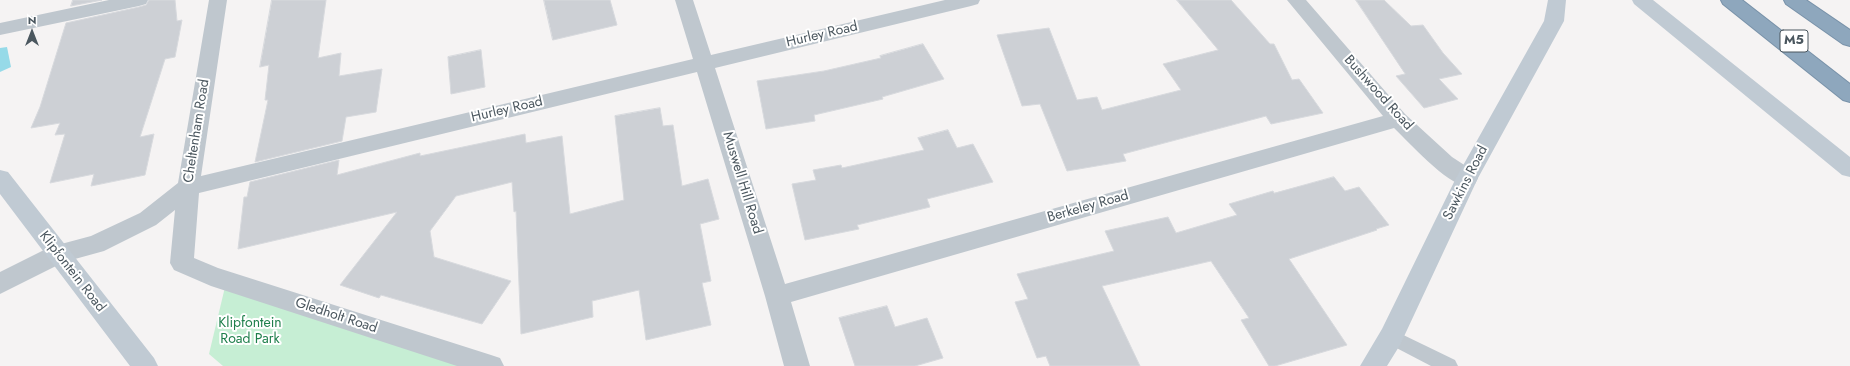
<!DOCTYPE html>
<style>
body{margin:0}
#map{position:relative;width:1850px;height:366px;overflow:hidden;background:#f5f3f3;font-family:Jost,sans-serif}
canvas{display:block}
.north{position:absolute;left:12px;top:12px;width:40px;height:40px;-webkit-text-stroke:3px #fff;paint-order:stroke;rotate:0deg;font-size:11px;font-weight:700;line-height:16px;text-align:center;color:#4b575f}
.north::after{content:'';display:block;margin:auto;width:14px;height:18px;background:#4b575f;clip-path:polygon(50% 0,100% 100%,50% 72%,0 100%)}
</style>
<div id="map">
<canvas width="1850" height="366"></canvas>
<div class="north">N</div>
</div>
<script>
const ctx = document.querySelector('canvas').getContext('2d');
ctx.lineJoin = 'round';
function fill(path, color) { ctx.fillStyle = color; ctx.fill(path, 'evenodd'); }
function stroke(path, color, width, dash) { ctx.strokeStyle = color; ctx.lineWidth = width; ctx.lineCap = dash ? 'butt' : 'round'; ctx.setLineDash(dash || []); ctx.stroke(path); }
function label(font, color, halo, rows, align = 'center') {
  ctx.font = font + ' Jost,sans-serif'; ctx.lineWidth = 4; ctx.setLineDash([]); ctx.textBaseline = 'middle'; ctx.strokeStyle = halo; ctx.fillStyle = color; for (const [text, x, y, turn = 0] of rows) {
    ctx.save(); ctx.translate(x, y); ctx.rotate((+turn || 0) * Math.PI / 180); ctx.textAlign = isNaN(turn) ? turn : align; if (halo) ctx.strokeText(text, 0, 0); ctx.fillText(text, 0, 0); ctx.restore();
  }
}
const green = new Path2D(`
 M 225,287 L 462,366 L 223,366 L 209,354 Z`);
const water = new Path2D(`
 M 7,47 L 11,67 L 0,72 L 0,48 Z`);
const building = new Path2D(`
 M 73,0 L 102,0 L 71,6 Z
 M 149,0 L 175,0 L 177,21 L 182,20 L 175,57 L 165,59 L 140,137 L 154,134 L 145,175 L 91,186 L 94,174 L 50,183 L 65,134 L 55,135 L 60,123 L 31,128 L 40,107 L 66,23 L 139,7 L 146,5 Z
 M 272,0 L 326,0 L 318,58 L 341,53 L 339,76 L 382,69 L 376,112 L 346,117 L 342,141 L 255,162 L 268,100 L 265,100 L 269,65 L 260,67 Z
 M 544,0 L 610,0 L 617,25 L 553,40 Z
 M 1177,0 L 1231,0 L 1270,44 L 1274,44 L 1292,80 L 1299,79 L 1323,113 L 1271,124 L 1266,116 L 1123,154 L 1126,161 L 1067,171 L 1040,104 L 1022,106 L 997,35 L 1049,28 L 1077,100 L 1097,97 L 1102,110 L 1181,90 L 1163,64 L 1218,50 Z
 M 1356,0 L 1384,0 L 1411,26 L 1423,25 L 1443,53 L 1462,74 L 1439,79 L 1458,99 L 1424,108 L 1396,76 L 1405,74 Z
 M 923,44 L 944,79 L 882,97 L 883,99 L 814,115 L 815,121 L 766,129 L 757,81 L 824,71 L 881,58 L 880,56 Z
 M 481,50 L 485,87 L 451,94 L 448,57 Z
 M 660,108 L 663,126 L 673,125 L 682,186 L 708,179 L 719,219 L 700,224 L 711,281 L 702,283 L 711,325 L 646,340 L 639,290 L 592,301 L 593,317 L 521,334 L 516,211 L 514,212 L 512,182 L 456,196 L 430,231 L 434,257 L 511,281 L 482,324 L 381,295 L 379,298 L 340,285 L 397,212 L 238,249 L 244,197 L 247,197 L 250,182 L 339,160 L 337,175 L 420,153 L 420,156 L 525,134 L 526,143 L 562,136 L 570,214 L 624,200 L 615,116 Z
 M 948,130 L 957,148 L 973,144 L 993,182 L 927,199 L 930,207 L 857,225 L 859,229 L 805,240 L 792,184 L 816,180 L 813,170 L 841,165 L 842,168 L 924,150 L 918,138 Z
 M 1334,177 L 1345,191 L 1359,187 L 1389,225 L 1376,229 L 1377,230 L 1289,259 L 1347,345 L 1275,366 L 1269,366 L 1241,320 L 1249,318 L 1211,261 L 1102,286 L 1140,366 L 1050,366 L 1046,356 L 1037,358 L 1015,302 L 1028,299 L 1017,274 L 1114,251 L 1105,231 L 1168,217 L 1176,233 L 1237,215 L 1229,204 L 1273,191 L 1274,193 Z
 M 887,306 L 895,327 L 927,318 L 943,358 L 915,366 L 855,366 L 839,318 Z`);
const lane = new Path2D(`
 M 1391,329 L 1455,360 L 1458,366 L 1431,366 L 1385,342 L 1382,337 L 1385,332 Z`);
const street = new Path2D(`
 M 109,0 L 148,0 L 146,4 L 139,6 L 0,35 L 0,23 Z
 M 209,0 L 227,0 L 201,176 L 693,59 L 675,0 L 693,0 L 711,55 L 945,0 L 980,0 L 978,4 L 971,6 L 715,68 L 785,284 L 1383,116 L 1287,0 L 1306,0 L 1405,114 L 1452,157 L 1475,172 L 1478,178 L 1475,184 C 1472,185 1469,186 1466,186 C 1446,184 1409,142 1394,128 L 791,302 L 810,366 L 784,366 L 765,296 L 697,72 L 199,193 L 194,258 L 218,268 L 491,355 L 500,358 L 504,366 L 457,366 L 211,286 L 174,270 L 170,263 L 175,210 L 156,225 L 104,251 L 64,262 L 0,294 L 0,272 L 50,247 L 91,236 L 140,213 L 178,183 Z`);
const secondary = new Path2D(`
 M 1548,0 L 1566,0 L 1564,21 L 1478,178 L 1400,345 L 1387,366 L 1360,366 L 1382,329 L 1456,178 L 1544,21 Z
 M 1632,0 L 1653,0 L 1850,157 L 1850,177 L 1842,175 L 1634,4 Z
 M 0,170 L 8,172 L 154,358 L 158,366 L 130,366 L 0,194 Z`);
const highway = new Path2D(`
 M 1721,0 L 1742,0 L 1850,84 L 1850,102 L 1843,100 L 1723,4 Z
 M 1784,0 L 1806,0 L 1850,30 L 1850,46 L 1843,44 L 1786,4 Z`);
const shields = [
 [1794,41,28]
];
const shieldNames = [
 ["M5",1794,41]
];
const streetNames = [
 ["Hurley Road",822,35,-13],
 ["Bushwood Road",1378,93,48],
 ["Hurley Road",507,110,-13],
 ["Cheltenham Road",197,131,-81],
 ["Muswell Hill Road",742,183,73],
 ["Sawkins Road",1466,183,-63],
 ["Berkeley Road",1088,207,-16],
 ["Klipfontein Road",72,272,52],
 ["Gledholt Road",336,316,18]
];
const parkNames = [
 ["Klipfontein",250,324],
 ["Road Park",250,340]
];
fill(green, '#c6eed4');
fill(water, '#96dae8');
fill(building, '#cdd0d5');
stroke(building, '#d7d9dd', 1);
stroke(highway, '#7992a9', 2);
fill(lane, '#bfc7ce');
fill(street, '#bfc7ce');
fill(secondary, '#c0cad3');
fill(highway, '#8ea7bd');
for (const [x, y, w] of shields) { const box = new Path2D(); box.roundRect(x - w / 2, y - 11, w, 22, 3); ctx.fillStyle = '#fff'; ctx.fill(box); stroke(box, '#4b575f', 1); }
label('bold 13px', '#4b575f', null, shieldNames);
label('14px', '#4b575f', '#fff', streetNames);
label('14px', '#1e7f4b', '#fff', parkNames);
</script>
